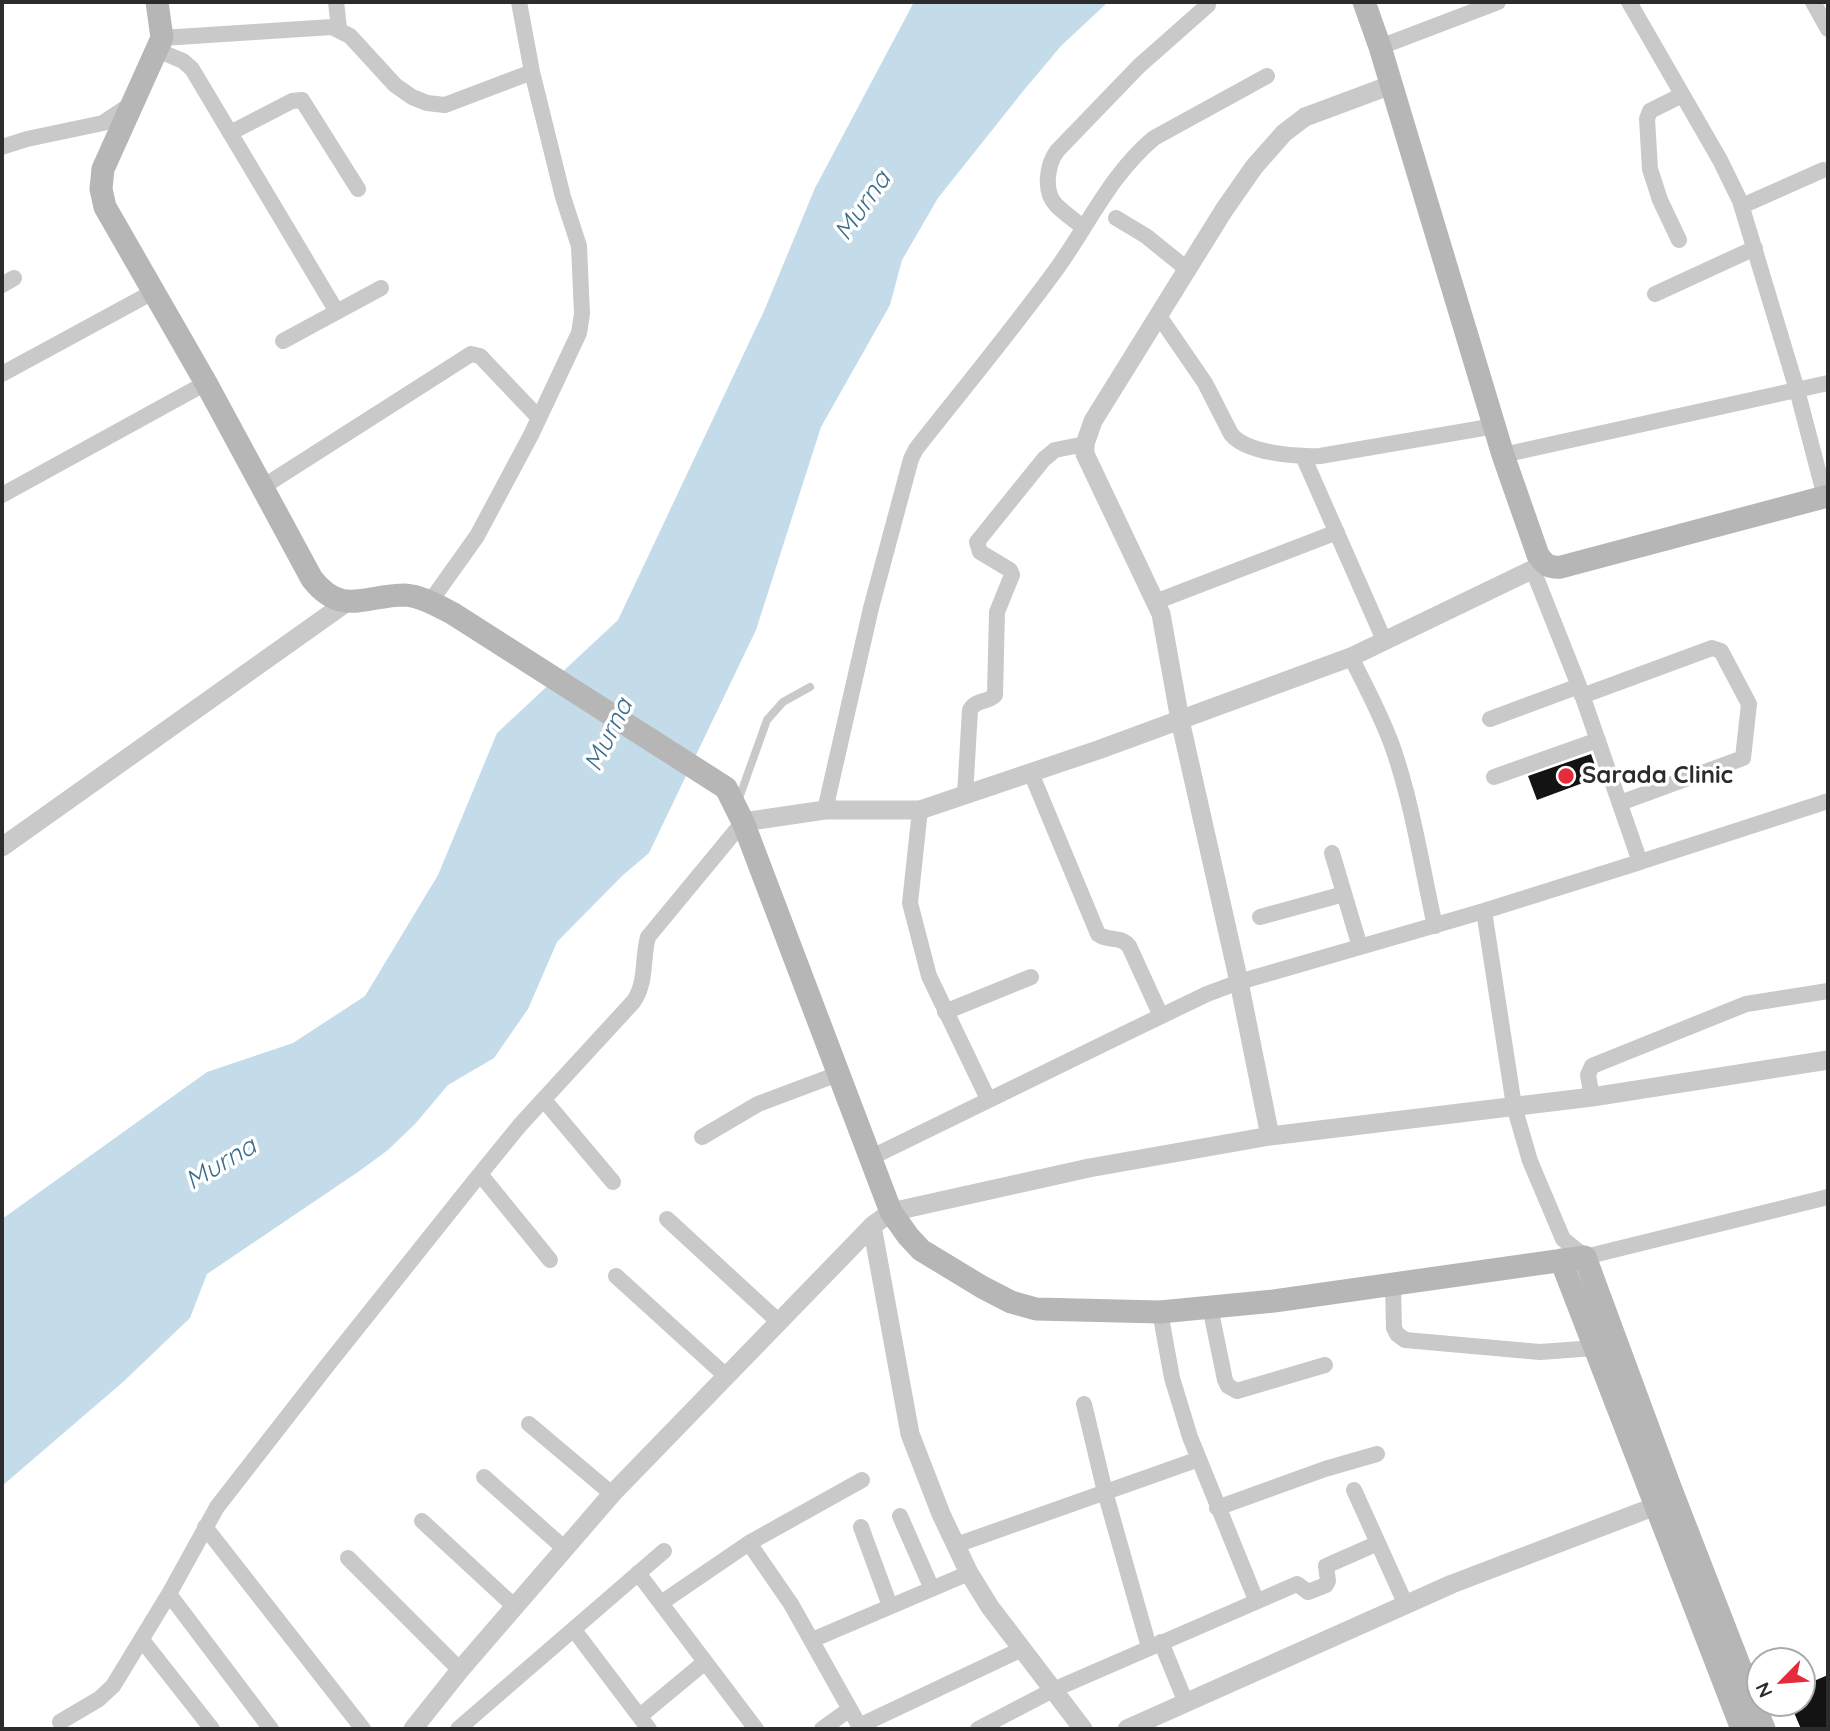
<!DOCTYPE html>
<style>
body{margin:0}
#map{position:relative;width:1830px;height:1731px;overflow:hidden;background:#fff;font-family:Quicksand,sans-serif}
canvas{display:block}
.frame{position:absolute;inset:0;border:4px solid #2c2c2c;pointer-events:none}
.north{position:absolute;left:1746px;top:1647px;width:70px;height:70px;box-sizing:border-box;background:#fff;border:2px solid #ababab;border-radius:50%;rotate:245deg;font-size:19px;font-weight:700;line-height:28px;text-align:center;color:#2c2c2c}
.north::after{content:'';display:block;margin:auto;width:24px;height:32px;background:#e42c3d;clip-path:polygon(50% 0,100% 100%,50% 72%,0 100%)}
</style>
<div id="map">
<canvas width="1830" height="1731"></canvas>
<div class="frame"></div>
<div class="north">N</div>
</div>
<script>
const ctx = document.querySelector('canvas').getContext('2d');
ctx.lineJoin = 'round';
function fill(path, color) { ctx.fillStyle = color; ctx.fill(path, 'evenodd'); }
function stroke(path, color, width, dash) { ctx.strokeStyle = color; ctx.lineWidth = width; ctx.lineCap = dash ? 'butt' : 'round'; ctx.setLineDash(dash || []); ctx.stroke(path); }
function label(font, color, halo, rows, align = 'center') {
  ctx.font = font + ' Quicksand,sans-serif'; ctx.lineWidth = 7; ctx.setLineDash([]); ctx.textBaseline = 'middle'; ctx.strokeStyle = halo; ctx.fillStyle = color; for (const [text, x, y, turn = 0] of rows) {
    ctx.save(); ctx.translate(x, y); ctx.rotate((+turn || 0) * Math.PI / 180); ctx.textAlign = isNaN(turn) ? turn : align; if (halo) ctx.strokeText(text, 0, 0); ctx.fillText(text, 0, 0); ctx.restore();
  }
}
const water = new Path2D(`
 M 914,2 L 1108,2 L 1061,46 L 1024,90 L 938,198 L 902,260 L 890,305 L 821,427 L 756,630 L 649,853 L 622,876 L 557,942 L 528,1009 L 494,1058 L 448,1085 L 415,1124 L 388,1150 L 358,1172 L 207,1274 L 190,1318 L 123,1382 L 2,1486 L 2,1219 L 207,1072 L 293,1043 L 365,996 L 438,875 L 497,733 L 618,620 L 764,311 L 815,188 Z`);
const building = new Path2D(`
 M 1591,754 L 1599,777 L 1537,800 L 1528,776 Z
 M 1828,1675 L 1828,1729 L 1801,1729 L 1790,1703 L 1802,1703 L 1802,1686 Z`);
const service = new Path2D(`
 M 738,801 L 767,720 L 783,702 L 810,687`);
const minor = new Path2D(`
 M 336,2 L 339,28
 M 1629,2 L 1720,160 L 1740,201 L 1797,390 L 1825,497
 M 1813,2 L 1828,29
 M 162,38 L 332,27 L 350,36 L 395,85 L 412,97 L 427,103 L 445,105 L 532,72
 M 1380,47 L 1498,2
 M 157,50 L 183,61 L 192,69 L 337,312
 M 230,133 L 292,101 L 302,100 L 358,189
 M 2,147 L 27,139 L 103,123 L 130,105
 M 1742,206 L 1823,170
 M 1116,218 L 1146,236 L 1188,270
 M 1083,227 C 1074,220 1064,213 1056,205 C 1043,191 1047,165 1057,151 L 1139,66 L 1208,5
 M 1679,240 L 1660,200 L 1650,169 L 1647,119 L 1650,111 L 1682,95
 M 2,285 L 14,278
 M 1655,294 L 1755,248
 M 1159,316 L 1205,383 L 1231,434 C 1246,453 1296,457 1320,456 L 1495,426
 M 283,341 L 381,288
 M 2,374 L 153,292
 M 1503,455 L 1828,383
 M 1303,456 L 1384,640
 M 261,488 L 471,354 L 480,356 L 539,418
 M 2,495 L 206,383
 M 1533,570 L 1579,686 L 1640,862 L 1828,801
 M 430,602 L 477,536 L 531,435 L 579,333 L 582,314 L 579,246 L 563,197 L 532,72 L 519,2
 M 1155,602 L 1337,532
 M 1351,657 C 1366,688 1383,718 1394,751 C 1413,807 1422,868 1435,926
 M 1582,696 L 1712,648 L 1721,651 L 1749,704 L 1743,758 L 1620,803
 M 1490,719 L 1579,686
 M 1031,773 L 1098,934 C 1108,942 1120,935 1129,946 L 1161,1016
 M 1494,777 L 1598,740
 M 965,795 L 970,710 C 976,699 988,703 995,695 L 997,612 L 1012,575 L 1010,570 L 980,552 L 977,542 L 1044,459 L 1055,450 L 1085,444
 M 825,810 L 871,608 L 911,459 L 916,449 C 964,388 1013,329 1058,267 C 1090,222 1111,174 1154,138 L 1267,76
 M 920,810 L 910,903 L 929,976 L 988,1099
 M 1332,853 L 1360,947
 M 1484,911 L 1514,1106 L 1530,1161 L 1563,1239 L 1585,1257 L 1828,1197
 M 1260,917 L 1344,894
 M 945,1012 L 1031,977
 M 1592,1097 L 1588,1075 L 1592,1066 L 1746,1004 L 1828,991
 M 544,1100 L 613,1182
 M 702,1137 L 758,1104 L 838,1074
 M 870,1158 L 1126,1033 L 1207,994 L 1239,982 L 1484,911 L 1640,862
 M 480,1174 L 550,1260
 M 667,1219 L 779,1322
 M 616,1276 L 726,1376
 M 1393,1284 L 1394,1328 L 1397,1334 L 1405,1340 L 1540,1352 L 1595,1348
 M 1210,1307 L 1225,1380 L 1228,1386 L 1237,1391 L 1325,1365
 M 1160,1312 L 1172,1378 L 1190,1437 L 1256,1600
 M 1084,1404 L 1105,1492 L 1149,1647
 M 529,1424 L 612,1494
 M 484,1477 L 565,1549
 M 1354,1490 L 1406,1605
 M 1217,1508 L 1325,1469 L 1377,1454
 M 900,1516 L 932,1589
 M 422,1521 L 515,1607
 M 205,1527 L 363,1729
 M 861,1527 L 890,1606
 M 749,1543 L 791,1604 L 861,1729
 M 956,1545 L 1199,1459
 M 348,1558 L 460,1670
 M 638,1573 L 756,1729
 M 169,1594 L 271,1729
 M 661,1603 L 749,1543 L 862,1480
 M 574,1630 L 649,1729
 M 142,1640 L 212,1729
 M 812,1640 L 969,1573
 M 1161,1642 L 1186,1703
 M 640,1716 L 705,1662
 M 60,1722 L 99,1699 L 113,1686 L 169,1594 L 217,1507 L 326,1367 L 472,1184 L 520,1125 L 634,1001 C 647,981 642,958 648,937 L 743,822
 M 859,1726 L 1022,1649
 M 458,1729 L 664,1551
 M 822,1729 L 850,1709
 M 978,1729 L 1053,1690 L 1297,1584 L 1308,1592 L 1326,1585 L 1328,1581 L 1326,1566 L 1378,1543`);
const tertiary = new Path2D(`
 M 743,822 L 825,810 L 920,810 L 1098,750 L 1351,657 L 1544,564
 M 2,847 L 347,602
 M 1270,1136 L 1239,982 L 1180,720 L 1161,614 L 1085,454 L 1085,444 L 1093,421 L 1224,210 L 1254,167 L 1284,133 L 1305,117 L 1391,85
 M 872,1226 L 910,1434 L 941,1514 L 969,1573 L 990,1607 L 1083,1729
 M 413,1729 L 460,1670 L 612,1494 L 872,1226 L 891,1212 L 1089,1168 L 1270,1136 L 1592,1097 L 1828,1060
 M 1127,1729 L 1452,1584 L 1656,1506`);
const secondary = new Path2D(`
 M 157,2 L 162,38 L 103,169 L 101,189 L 105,207 L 206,383 L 312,579 C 342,617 365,595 405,595 C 421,596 438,606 452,613 L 726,788 L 743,822 L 891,1212 L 908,1236 L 921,1250 L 982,1287 L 1011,1302 L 1036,1309 L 1160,1312 L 1274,1301 L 1585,1257 L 1670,1487 L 1764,1729
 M 1364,2 L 1380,47 L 1503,455 L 1538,555 C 1545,565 1549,568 1561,567 L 1828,496
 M 1561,1260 L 1742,1729`);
const markers = [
 [1566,776,9,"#e42c3d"]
];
const poiNames = [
 ["Sarada Clinic",1582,776]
];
const waterNames = [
 ["Murna",863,206,-55],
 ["Murna",609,735,-64],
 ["Murna",221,1164,-31]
];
fill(water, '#c4dcea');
fill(building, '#131313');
stroke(service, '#c9c9c9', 8);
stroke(minor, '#c9c9c9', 16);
stroke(tertiary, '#c9c9c9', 19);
stroke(secondary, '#b6b6b6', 23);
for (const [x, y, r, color] of markers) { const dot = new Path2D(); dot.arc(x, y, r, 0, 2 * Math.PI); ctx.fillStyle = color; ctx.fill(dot); stroke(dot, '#fff', 2.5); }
label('bold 24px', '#2c2c2c', '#fff', poiNames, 'left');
label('italic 26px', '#3b6e8c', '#fff', waterNames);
</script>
